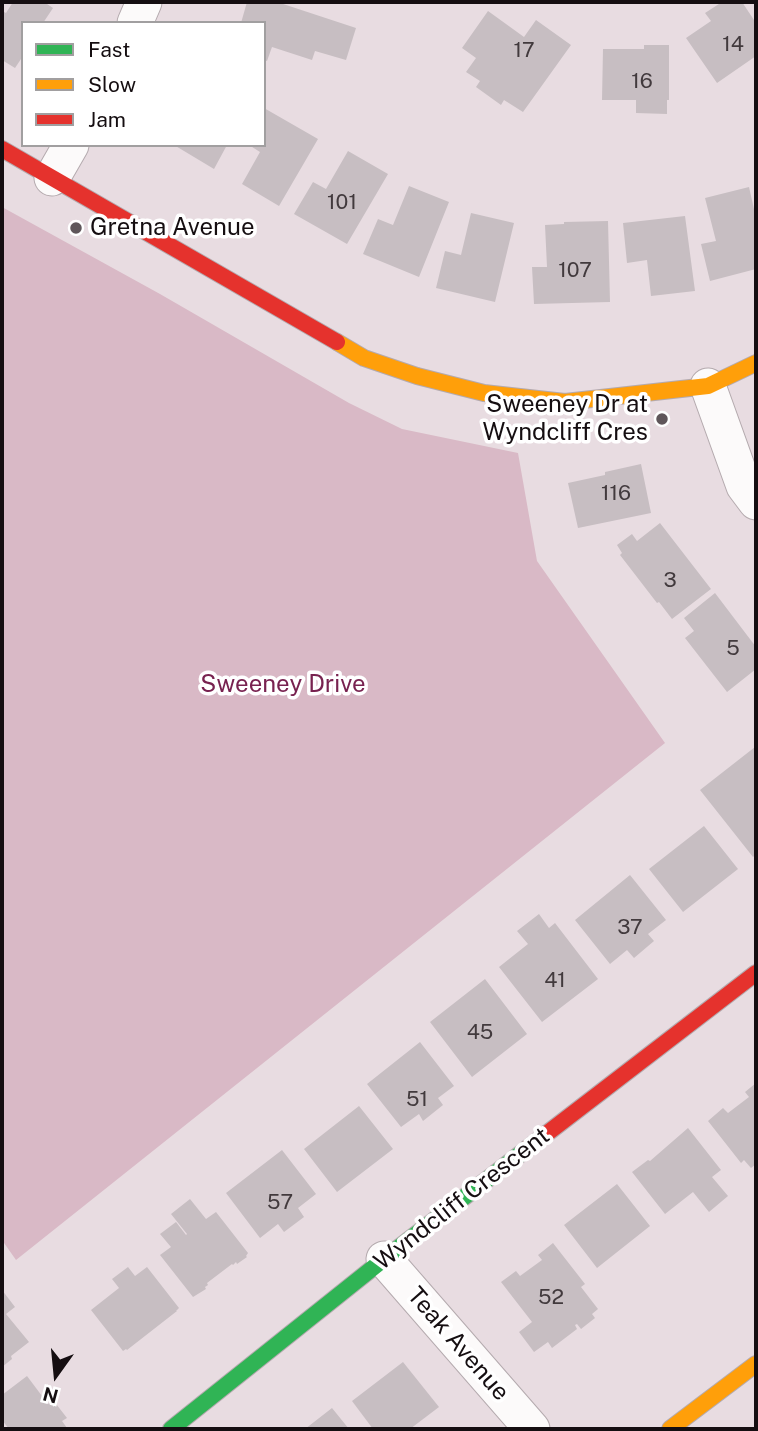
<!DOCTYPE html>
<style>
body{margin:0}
#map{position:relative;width:758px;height:1431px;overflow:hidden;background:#e8dce1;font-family:"Public Sans",sans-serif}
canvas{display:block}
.frame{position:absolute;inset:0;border:4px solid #150e11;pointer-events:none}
.legend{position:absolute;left:21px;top:21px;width:245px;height:126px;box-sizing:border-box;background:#fff;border:2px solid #a19fa0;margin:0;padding:9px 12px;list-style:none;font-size:21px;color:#150e11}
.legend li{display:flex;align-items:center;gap:14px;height:35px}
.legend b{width:35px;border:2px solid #a19fa0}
.north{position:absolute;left:21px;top:1340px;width:70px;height:70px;-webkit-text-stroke:5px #fff;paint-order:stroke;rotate:195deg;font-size:19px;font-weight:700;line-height:28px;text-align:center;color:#150e11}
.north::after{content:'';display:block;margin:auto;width:24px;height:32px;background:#150e11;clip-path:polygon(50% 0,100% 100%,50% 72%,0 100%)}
</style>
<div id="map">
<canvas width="758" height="1431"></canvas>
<div class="frame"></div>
<ul class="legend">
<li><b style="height:9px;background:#30b455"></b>Fast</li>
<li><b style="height:9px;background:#ff9f0a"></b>Slow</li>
<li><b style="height:9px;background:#e5322d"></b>Jam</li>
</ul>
<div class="north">N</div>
</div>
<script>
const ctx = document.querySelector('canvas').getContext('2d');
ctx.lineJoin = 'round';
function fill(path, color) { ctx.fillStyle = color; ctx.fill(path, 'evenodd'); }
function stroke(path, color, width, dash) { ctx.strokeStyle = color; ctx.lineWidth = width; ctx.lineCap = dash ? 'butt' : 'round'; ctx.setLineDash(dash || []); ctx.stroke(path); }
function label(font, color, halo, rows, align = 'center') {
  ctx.font = font + ' "Public Sans",sans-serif'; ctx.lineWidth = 7; ctx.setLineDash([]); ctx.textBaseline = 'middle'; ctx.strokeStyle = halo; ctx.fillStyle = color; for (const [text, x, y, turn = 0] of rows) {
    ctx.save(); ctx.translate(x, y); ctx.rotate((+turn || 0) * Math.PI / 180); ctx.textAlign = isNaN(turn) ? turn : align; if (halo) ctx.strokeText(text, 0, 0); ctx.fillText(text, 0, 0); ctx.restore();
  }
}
const green = new Path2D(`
 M 2,207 L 160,294 L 349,403 L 402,429 L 518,453 L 537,561 L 665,743 L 16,1260 L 2,1240 Z`);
const building = new Path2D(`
 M 13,2 L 44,2 L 53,8 L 43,23 L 23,23 L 23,56 L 15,68 L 2,60 L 2,11 L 6,13 Z
 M 247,2 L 277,2 L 356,28 L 346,60 L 315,51 L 312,60 L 272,47 L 267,61 L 264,60 L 264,23 L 241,23 Z
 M 722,2 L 742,2 L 756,23 L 756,56 L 717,83 L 686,38 L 711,21 L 705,13 Z
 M 488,11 L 524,37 L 536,20 L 571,45 L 523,112 L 504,100 L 501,105 L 476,87 L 480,81 L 466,72 L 476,58 L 462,48 Z
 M 644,45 L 669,45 L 669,100 L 667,100 L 667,114 L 636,113 L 636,100 L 602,100 L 603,49 L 644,49 Z
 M 264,108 L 318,139 L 279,206 L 242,184 L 260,152 L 249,145 L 264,145 Z
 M 174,145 L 227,145 L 214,169 Z
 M 348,151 L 388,174 L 347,244 L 294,214 L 313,182 L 326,189 Z
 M 409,186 L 449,202 L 419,277 L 363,254 L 378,219 L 393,225 Z
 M 749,187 L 756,218 L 756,269 L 710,281 L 701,244 L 716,241 L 705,198 Z
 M 471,213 L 514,223 L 495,302 L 436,288 L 445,251 L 461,255 Z
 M 685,216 L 695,291 L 651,296 L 647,260 L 627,263 L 623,223 Z
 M 608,221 L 610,302 L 534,304 L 532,267 L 547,267 L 545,225 L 564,224 L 564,222 Z
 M 641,464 L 651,513 L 578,528 L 568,483 L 605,475 L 605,472 Z
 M 660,523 L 711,589 L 672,619 L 659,602 L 657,603 L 620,555 L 622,553 L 617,545 L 632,534 L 637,541 Z
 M 715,593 L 756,647 L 756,669 L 727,692 L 685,638 L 694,631 L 684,618 Z
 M 755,747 L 756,748 L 756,854 L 753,857 L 700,790 Z
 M 704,826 L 738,869 L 683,912 L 649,869 Z
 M 630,875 L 666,920 L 648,934 L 654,941 L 634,958 L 627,950 L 610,964 L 575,920 Z
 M 539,914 L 549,928 L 555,923 L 598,979 L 542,1022 L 499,967 L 528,944 L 517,931 Z
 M 485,979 L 527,1034 L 472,1077 L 430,1022 Z
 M 420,1042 L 454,1086 L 438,1098 L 443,1105 L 423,1121 L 419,1114 L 401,1127 L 367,1084 Z
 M 756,1083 L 756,1164 L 751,1168 L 744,1160 L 741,1163 L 708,1121 L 723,1108 L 728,1113 L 749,1097 L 745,1092 Z
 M 359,1106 L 393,1149 L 337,1192 L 304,1149 Z
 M 688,1128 L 721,1170 L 712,1177 L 728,1196 L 709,1212 L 693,1192 L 665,1214 L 632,1172 L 648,1160 L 650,1161 Z
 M 282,1150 L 316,1194 L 298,1208 L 304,1217 L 284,1232 L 278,1224 L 260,1238 L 226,1193 Z
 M 617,1184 L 650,1226 L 597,1268 L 564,1225 Z
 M 190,1199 L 206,1219 L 216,1212 L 248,1253 L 246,1256 L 247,1257 L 237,1264 L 236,1262 L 233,1265 L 232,1264 L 207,1283 L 208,1285 L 205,1287 L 206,1289 L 193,1297 L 160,1255 L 171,1247 L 160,1234 L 176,1222 L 186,1235 L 187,1234 L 171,1214 Z
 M 553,1243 L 585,1284 L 581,1287 L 598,1309 L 592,1314 L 595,1318 L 581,1329 L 577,1324 L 575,1325 L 577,1329 L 552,1348 L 548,1342 L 534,1352 L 519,1332 L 532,1322 L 501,1282 L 516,1271 L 520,1276 L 542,1260 L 538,1255 Z
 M 128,1267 L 135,1276 L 147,1267 L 179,1308 L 176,1311 L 177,1311 L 127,1350 L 126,1349 L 123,1351 L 91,1310 L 119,1288 L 112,1279 Z
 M 2,1290 L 15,1307 L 6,1314 L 29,1342 L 11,1356 L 12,1359 L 2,1367 Z
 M 403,1362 L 439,1407 L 410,1429 L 373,1429 L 352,1401 Z
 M 27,1376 L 48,1404 L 53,1400 L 67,1418 L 62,1421 L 67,1428 L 66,1429 L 9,1429 L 2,1420 L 2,1395 Z
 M 332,1408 L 349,1429 L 305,1429 Z`);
const street = new Path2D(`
 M 135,23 L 144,2
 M 52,178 L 71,145
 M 708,386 L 744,486 L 756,502
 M 384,1259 L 532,1429`);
const fast = new Path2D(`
 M 171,1429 L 384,1259 L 528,1148`);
const slow = new Path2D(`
 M 337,342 L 364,358 L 417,376 L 484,393 L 565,402 L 708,386 L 756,363
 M 670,1429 L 756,1364`);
const jam = new Path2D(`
 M 2,149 L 337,342
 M 528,1148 L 756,973`);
const markers = [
 [76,228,7,"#5f565a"],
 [662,419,7,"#5f565a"]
];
const numberNames = [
 ["14",733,45],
 ["17",524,51],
 ["16",642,82],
 ["101",342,203],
 ["107",575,271],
 ["116",616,494],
 ["3",670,581],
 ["5",733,649],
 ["37",630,928],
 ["41",555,981],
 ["45",480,1033],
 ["51",417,1100],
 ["57",280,1203],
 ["52",551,1298]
];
const poiNames = [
 ["Gretna Avenue",90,228],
 ["Sweeney Dr at",648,405,"right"],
 ["Wyndcliff Cres",648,433,"right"]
];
const parkNames = [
 ["Sweeney Drive",283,685]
];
const streetNames = [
 ["Wyndcliff Crescent",462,1199,-38],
 ["Teak Avenue",458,1344,49]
];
fill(green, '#d9b9c6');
fill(building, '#c7bec2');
stroke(street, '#b4aaae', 37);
stroke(fast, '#b4aaae', 18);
stroke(slow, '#b4aaae', 18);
stroke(jam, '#b4aaae', 18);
stroke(street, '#fcfafa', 35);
stroke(fast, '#30b455', 16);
stroke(slow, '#ff9f0a', 16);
stroke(jam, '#e5322d', 16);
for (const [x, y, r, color] of markers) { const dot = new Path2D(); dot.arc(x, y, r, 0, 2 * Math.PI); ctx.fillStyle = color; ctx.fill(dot); stroke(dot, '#fff', 2.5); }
label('21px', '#423a3d', null, numberNames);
label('24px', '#150e11', '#fff', poiNames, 'left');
label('24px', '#782250', '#fff', parkNames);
label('24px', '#150e11', '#fff', streetNames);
</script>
